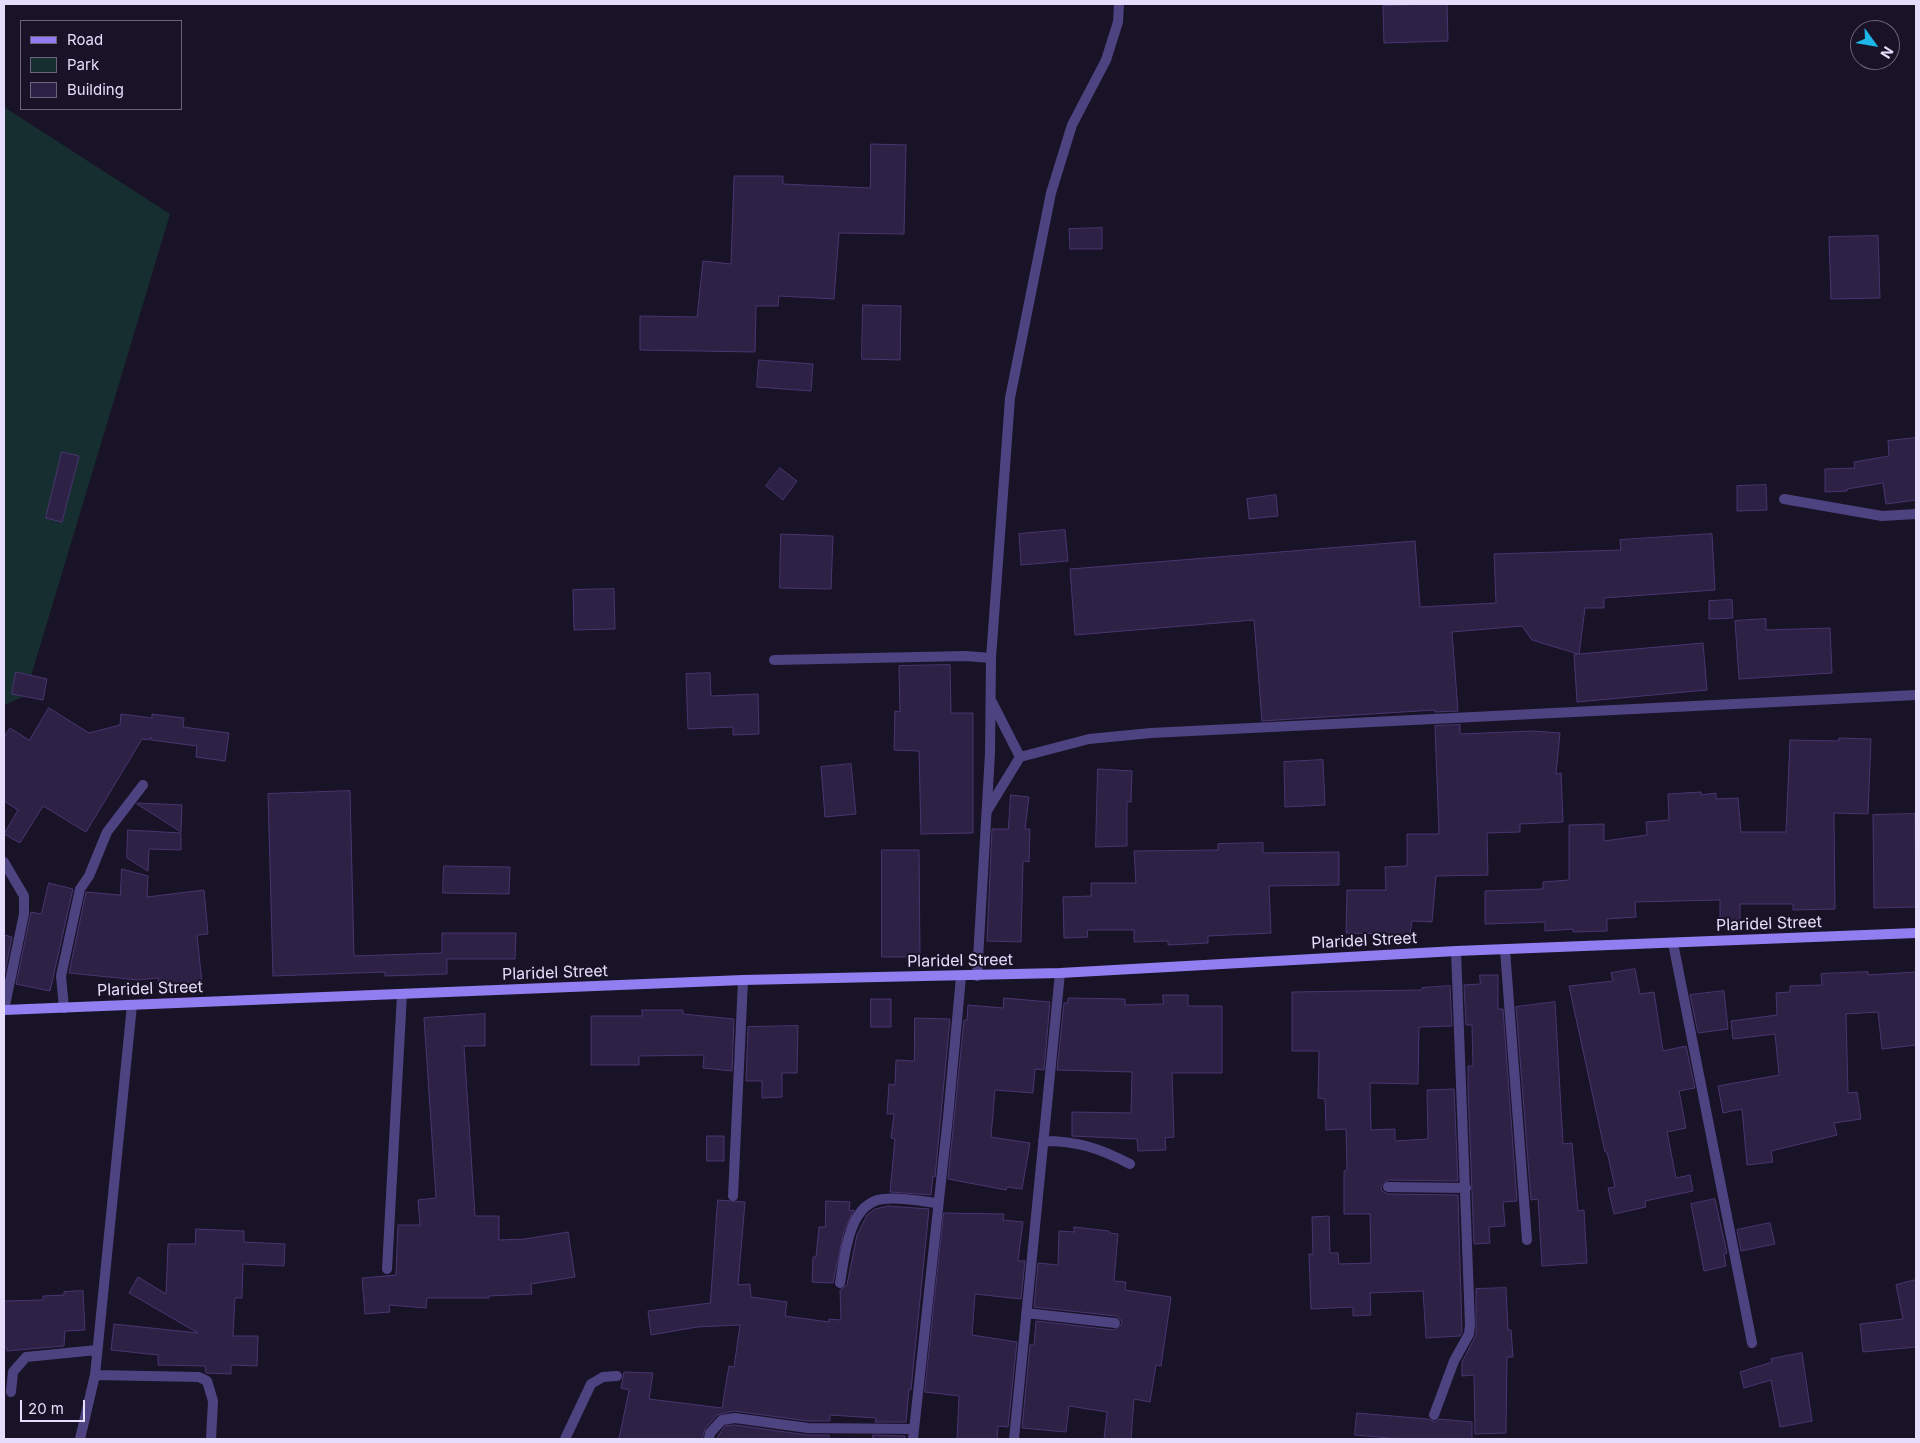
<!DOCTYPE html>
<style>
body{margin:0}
#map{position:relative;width:1920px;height:1443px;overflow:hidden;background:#191327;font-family:Inter,sans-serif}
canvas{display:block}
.frame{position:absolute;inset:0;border:5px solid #e5ddfb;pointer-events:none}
.legend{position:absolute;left:20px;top:20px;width:162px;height:90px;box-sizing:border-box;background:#191327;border:1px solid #6b647c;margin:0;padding:6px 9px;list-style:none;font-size:15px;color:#e5ddfb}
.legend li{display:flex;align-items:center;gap:10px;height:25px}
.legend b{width:25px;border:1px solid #6b647c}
.north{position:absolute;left:1850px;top:20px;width:50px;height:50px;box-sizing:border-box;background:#191327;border:1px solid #6b647c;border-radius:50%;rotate:122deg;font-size:14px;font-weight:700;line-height:20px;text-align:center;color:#e5ddfb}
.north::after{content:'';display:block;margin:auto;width:18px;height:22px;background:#1db7e7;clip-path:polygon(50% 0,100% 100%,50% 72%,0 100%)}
.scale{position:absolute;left:20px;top:1400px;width:65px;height:22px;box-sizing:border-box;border:2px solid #e5ddfb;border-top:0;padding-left:6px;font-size:15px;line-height:18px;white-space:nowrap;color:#e5ddfb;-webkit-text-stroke:4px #191327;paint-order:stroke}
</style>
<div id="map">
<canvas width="1920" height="1443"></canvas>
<div class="frame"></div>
<ul class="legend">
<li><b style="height:6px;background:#917ef1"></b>Road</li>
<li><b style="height:14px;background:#172e31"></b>Park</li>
<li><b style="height:14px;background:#2e2146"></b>Building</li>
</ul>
<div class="north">N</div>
<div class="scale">20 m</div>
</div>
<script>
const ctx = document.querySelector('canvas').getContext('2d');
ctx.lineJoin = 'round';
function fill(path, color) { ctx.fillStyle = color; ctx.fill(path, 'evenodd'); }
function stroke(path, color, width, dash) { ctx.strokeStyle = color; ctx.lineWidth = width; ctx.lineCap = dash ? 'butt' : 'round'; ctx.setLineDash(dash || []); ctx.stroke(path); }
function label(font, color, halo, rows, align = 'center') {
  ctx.font = font + ' Inter,sans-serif'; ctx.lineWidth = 4; ctx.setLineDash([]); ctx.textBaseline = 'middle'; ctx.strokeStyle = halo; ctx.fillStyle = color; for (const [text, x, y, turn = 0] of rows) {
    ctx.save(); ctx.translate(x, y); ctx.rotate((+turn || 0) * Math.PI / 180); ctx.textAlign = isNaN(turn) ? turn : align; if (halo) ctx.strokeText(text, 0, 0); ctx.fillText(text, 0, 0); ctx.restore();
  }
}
const green = new Path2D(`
 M 4,107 L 170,214 L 25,696 L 4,705 Z`);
const building = new Path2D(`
 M 1447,4 L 1448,41 L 1384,43 L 1383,6 Z
 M 871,144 L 906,145 L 904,234 L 839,233 L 834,299 L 779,296 L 778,306 L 756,306 L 755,352 L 640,350 L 640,316 L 697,317 L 703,261 L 731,264 L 734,176 L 783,176 L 783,184 L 870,188 Z
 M 1102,228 L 1102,249 L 1070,249 L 1069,229 Z
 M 1878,236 L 1880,298 L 1831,299 L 1829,237 Z
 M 863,305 L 901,306 L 900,360 L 862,359 Z
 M 759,360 L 813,364 L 811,391 L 757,387 Z
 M 1916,438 L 1916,500 L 1886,504 L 1883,483 L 1847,489 L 1847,491 L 1825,492 L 1825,469 L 1855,468 L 1854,462 L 1889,456 L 1888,441 Z
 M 62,452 L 79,456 L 62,522 L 46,518 Z
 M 780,468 L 797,481 L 783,500 L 766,486 Z
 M 1766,485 L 1767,510 L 1737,511 L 1737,486 Z
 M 1276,495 L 1278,516 L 1249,519 L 1247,499 Z
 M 1065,530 L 1068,561 L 1021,565 L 1019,534 Z
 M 781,534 L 833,536 L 831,589 L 780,588 Z
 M 1712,534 L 1715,590 L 1604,598 L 1604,608 L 1585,608 L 1579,654 L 1703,643 L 1707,690 L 1577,702 L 1574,654 L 1578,654 L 1532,640 L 1522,626 L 1452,632 L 1458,711 L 1435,712 L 1434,710 L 1262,721 L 1254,620 L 1075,635 L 1070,569 L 1415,541 L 1420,607 L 1496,603 L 1494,554 L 1621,550 L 1620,540 Z
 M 614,589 L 615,629 L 574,630 L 573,590 Z
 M 1732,600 L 1733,618 L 1709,619 L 1709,601 Z
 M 1766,619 L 1766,630 L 1830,628 L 1832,673 L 1739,679 L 1735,621 Z
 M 950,665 L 951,713 L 973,713 L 973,833 L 921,834 L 919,751 L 894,750 L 895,711 L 900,712 L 899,666 Z
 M 16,672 L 47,679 L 43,700 L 12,694 Z
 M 710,673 L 711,696 L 758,694 L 759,734 L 733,735 L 733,727 L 688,729 L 686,674 Z
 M 49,708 L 89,733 L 120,725 L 121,714 L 152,718 L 152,714 L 184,718 L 183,727 L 229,733 L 225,761 L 196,757 L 197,746 L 151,740 L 151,737 L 149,740 L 142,739 L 86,832 L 43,806 L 20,843 L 4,834 L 18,810 L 4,801 L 4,737 L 10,728 L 29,740 Z
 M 1460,725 L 1460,734 L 1532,731 L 1560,733 L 1556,774 L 1561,773 L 1563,822 L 1520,824 L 1520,832 L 1487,833 L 1488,875 L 1436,876 L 1432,922 L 1412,921 L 1409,940 L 1384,937 L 1384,934 L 1346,933 L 1347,890 L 1386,890 L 1385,867 L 1407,866 L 1407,834 L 1439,834 L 1435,726 Z
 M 1839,738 L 1871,739 L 1868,814 L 1834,813 L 1835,909 L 1793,910 L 1793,904 L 1740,904 L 1740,922 L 1720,923 L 1720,900 L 1635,902 L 1636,917 L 1607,919 L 1607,931 L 1573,932 L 1573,929 L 1545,931 L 1545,922 L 1485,924 L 1485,891 L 1543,889 L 1543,882 L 1569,880 L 1569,825 L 1604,824 L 1604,841 L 1647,835 L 1646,822 L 1669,820 L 1668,794 L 1701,792 L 1701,795 L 1716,793 L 1716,799 L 1738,798 L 1741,832 L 1786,832 L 1790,740 L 1839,741 Z
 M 1323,760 L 1325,805 L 1285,807 L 1284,762 Z
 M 851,764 L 856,814 L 825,817 L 821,767 Z
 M 1098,769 L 1132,771 L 1131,802 L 1127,802 L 1127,846 L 1096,847 Z
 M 350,791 L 354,956 L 442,953 L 442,933 L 516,933 L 515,959 L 447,959 L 447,974 L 385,976 L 385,972 L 273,976 L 268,794 Z
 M 1011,795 L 1029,797 L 1025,829 L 1030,829 L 1029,862 L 1023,861 L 1021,942 L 987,941 L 992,829 L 1008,829 Z
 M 138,803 L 182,805 L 181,832 L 137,804 Z
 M 1915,814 L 1916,907 L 1874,908 L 1873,815 Z
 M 128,830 L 181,833 L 181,850 L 149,849 L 148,871 L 127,858 Z
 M 1263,843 L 1263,853 L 1339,852 L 1339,885 L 1269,886 L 1271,933 L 1208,936 L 1208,943 L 1168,945 L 1168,941 L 1134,942 L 1134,930 L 1087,930 L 1088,937 L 1064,938 L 1063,897 L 1091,896 L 1091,883 L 1136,883 L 1134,851 L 1218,850 L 1218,844 Z
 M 882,850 L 919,850 L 920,957 L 882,957 Z
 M 444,866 L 510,867 L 509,894 L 443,893 Z
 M 122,869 L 148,876 L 147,897 L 204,890 L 208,934 L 197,935 L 202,983 L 159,988 L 158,978 L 138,980 L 69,973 L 86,892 L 120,895 Z
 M 49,883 L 73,889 L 50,991 L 16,984 L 31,912 L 41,914 Z
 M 4,935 L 12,937 L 4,977 Z
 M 1635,969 L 1640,994 L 1654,992 L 1663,1051 L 1686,1046 L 1695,1088 L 1679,1091 L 1686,1128 L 1667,1132 L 1676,1178 L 1690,1175 L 1693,1191 L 1645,1201 L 1646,1207 L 1614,1214 L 1608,1188 L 1615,1187 L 1607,1152 L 1605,1152 L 1569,986 L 1613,981 L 1611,973 Z
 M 1868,972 L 1868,975 L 1916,972 L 1916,1045 L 1882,1049 L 1878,1012 L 1846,1014 L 1848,1093 L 1857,1092 L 1861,1119 L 1834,1123 L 1837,1135 L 1771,1151 L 1773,1162 L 1747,1165 L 1742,1109 L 1723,1113 L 1718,1086 L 1779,1075 L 1775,1034 L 1733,1039 L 1731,1021 L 1777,1015 L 1776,993 L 1790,992 L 1790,986 L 1822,985 L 1821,974 Z
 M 1480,975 L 1498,975 L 1498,1009 L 1503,1009 L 1517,1201 L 1503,1202 L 1505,1226 L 1489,1227 L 1490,1243 L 1474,1244 L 1468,1089 L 1468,1066 L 1473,1066 L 1472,1025 L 1466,1025 L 1464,985 L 1480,984 Z
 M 1450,986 L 1452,1026 L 1419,1027 L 1418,1084 L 1370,1083 L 1371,1130 L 1395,1129 L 1395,1141 L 1428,1139 L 1427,1090 L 1454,1089 L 1458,1181 L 1388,1180 L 1381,1186 L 1382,1191 L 1388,1194 L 1458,1195 L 1462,1332 L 1460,1336 L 1426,1338 L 1423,1291 L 1370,1293 L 1371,1315 L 1353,1316 L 1353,1307 L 1311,1309 L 1309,1254 L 1313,1254 L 1312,1217 L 1329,1216 L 1330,1253 L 1338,1253 L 1339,1264 L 1371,1263 L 1370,1214 L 1344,1214 L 1344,1171 L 1347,1170 L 1346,1129 L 1326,1130 L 1325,1099 L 1318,1098 L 1319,1051 L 1292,1051 L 1292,992 L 1422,990 L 1422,988 Z
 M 1724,991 L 1728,1029 L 1698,1033 L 1690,995 Z
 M 1163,995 L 1188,995 L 1188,1006 L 1222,1006 L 1222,1073 L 1172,1073 L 1174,1137 L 1165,1138 L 1166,1150 L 1138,1151 L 1137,1139 L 1072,1136 L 1072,1112 L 1131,1113 L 1132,1072 L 1057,1070 L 1064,1003 L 1068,1003 L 1068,998 L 1125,999 L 1125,1005 L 1163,1004 Z
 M 1004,998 L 1050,1002 L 1044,1070 L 1035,1069 L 1033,1093 L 995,1090 L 991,1137 L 1030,1143 L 1022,1189 L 1007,1187 L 1006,1190 L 948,1179 L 964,1020 L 967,1020 L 968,1005 L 1003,1008 Z
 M 871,999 L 891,999 L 891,1027 L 871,1027 Z
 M 1555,1002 L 1563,1144 L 1572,1143 L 1578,1211 L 1584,1210 L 1587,1263 L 1542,1266 L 1538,1199 L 1531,1200 L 1516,1007 Z
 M 642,1010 L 683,1010 L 683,1014 L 734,1019 L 732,1071 L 703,1068 L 704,1055 L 639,1056 L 639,1065 L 591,1065 L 591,1016 L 642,1016 Z
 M 485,1014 L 485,1046 L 464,1046 L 475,1216 L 499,1216 L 499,1240 L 525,1239 L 568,1232 L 575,1277 L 531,1284 L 532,1294 L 489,1296 L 489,1298 L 427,1298 L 426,1308 L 389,1305 L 390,1312 L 365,1314 L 362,1278 L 396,1275 L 398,1225 L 420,1225 L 418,1200 L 436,1198 L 424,1018 Z
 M 915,1018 L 950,1019 L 935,1177 L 933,1176 L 931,1195 L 890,1192 L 895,1139 L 891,1138 L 894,1114 L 887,1114 L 889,1084 L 895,1085 L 896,1060 L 914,1061 Z
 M 798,1026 L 797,1073 L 782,1073 L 782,1097 L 762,1098 L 762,1081 L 746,1081 L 748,1027 Z
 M 707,1136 L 724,1136 L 724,1161 L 707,1161 Z
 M 1715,1199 L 1727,1253 L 1724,1254 L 1726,1266 L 1704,1271 L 1691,1204 Z
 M 718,1200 L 745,1202 L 738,1285 L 750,1284 L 751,1297 L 787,1302 L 785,1316 L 829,1322 L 829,1319 L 841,1320 L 840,1290 L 847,1285 L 857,1235 L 867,1215 L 875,1209 L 888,1206 L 929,1209 L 911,1390 L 909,1389 L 906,1422 L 875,1422 L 876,1418 L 830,1415 L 830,1421 L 808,1421 L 734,1411 L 717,1415 L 705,1429 L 702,1439 L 619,1439 L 629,1390 L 621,1388 L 624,1372 L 653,1373 L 649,1399 L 722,1408 L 729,1366 L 734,1367 L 740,1325 L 697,1327 L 651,1335 L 648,1311 L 710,1303 Z
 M 826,1201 L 850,1202 L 849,1211 L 854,1210 L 844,1231 L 833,1283 L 812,1282 L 813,1257 L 816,1257 L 819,1227 L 825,1227 Z
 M 944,1213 L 1004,1214 L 1003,1220 L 1023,1222 L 1018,1261 L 1025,1261 L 1021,1299 L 975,1294 L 972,1335 L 1017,1342 L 1008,1427 L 998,1426 L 997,1439 L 957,1439 L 959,1396 L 925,1392 Z
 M 1770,1223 L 1775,1244 L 1741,1251 L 1737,1230 Z
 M 1074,1227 L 1109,1231 L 1109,1233 L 1118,1234 L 1114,1281 L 1126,1282 L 1125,1290 L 1171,1297 L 1161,1366 L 1156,1365 L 1150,1402 L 1134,1399 L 1131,1439 L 1104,1439 L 1107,1412 L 1069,1406 L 1066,1432 L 1022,1428 L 1030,1345 L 1034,1345 L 1036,1321 L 1114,1330 L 1122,1324 L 1121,1320 L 1116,1316 L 1034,1307 L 1038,1263 L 1058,1265 L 1059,1231 L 1074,1232 Z
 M 196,1229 L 244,1231 L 244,1242 L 285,1244 L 284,1266 L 243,1264 L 242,1298 L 235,1298 L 233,1336 L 258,1336 L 257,1366 L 231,1365 L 231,1374 L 206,1373 L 205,1366 L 158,1365 L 158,1355 L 111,1350 L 114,1324 L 198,1333 L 129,1293 L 138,1277 L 166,1294 L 168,1244 L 195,1244 Z
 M 1916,1280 L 1916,1347 L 1863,1352 L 1860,1324 L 1903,1319 L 1896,1285 Z
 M 1506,1288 L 1508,1330 L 1511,1330 L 1513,1357 L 1507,1357 L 1506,1433 L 1475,1434 L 1474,1375 L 1462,1376 L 1462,1362 L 1476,1335 L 1476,1289 Z
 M 83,1291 L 85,1330 L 65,1331 L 64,1346 L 7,1351 L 7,1348 L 4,1348 L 4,1301 L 43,1300 L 43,1296 L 64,1295 L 64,1292 Z
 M 1802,1353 L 1812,1421 L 1780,1427 L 1771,1380 L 1744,1388 L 1740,1372 L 1772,1362 L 1771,1359 Z
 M 1357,1413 L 1428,1419 L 1435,1422 L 1439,1419 L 1472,1422 L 1472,1439 L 1402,1439 L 1355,1435 Z
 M 735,1425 L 807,1435 L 829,1435 L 829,1439 L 716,1439 L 725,1426 Z
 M 873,1435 L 905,1436 L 904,1439 L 873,1439 Z`);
const street = new Path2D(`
 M 1784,499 L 1882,516 L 1916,514
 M 774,660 L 966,656 L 991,658
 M 992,702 L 1020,757
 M 987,811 L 1020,757 L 1089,739 L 1151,733 L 1916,695
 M 4,862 L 24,896 L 24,914 L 4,1010
 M 1673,943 L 1752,1343
 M 1505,950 L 1527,1240
 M 977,976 L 990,753 L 991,658 L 1010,398 L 1051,193 L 1072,125 L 1106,60 L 1118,22 L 1119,4
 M 64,1008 L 61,976 L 80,889 L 89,876 L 107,832 L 143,785
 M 1043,1141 C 1078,1141 1099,1148 1130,1164
 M 1388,1187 L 1466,1188
 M 733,1196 L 743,980
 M 387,1269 L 402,994
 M 840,1283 C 845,1256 848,1203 883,1199 C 901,1197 920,1201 937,1203
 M 1026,1313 L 1115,1323
 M 95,1375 L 199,1377 L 207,1381 L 213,1401 L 211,1439
 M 11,1392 L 13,1372 L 26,1357 L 97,1350
 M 1434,1415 L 1454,1361 L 1469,1334 L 1470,1325 L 1456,951
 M 80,1439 L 95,1375 L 132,1005
 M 565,1439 L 591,1384 L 603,1377 L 617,1376
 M 709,1439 L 710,1433 L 722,1420 L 735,1418 L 808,1428 L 914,1429
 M 913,1439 L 948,1117 L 961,977
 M 1014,1439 L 1060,973`);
const secondary = new Path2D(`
 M 4,1010 L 743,980 L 1060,973 L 1456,951 L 1916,933`);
const streetNames = [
 ["Plaridel Street",1769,924,-2],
 ["Plaridel Street",1364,941,-3],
 ["Plaridel Street",960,961,-1],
 ["Plaridel Street",555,973,-2],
 ["Plaridel Street",150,989,-2]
];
fill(green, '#172e31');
fill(building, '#2e2146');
stroke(building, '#493570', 1);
stroke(street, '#4e4381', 10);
stroke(secondary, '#917ef1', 10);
label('16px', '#e5ddfb', '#191327', streetNames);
</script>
